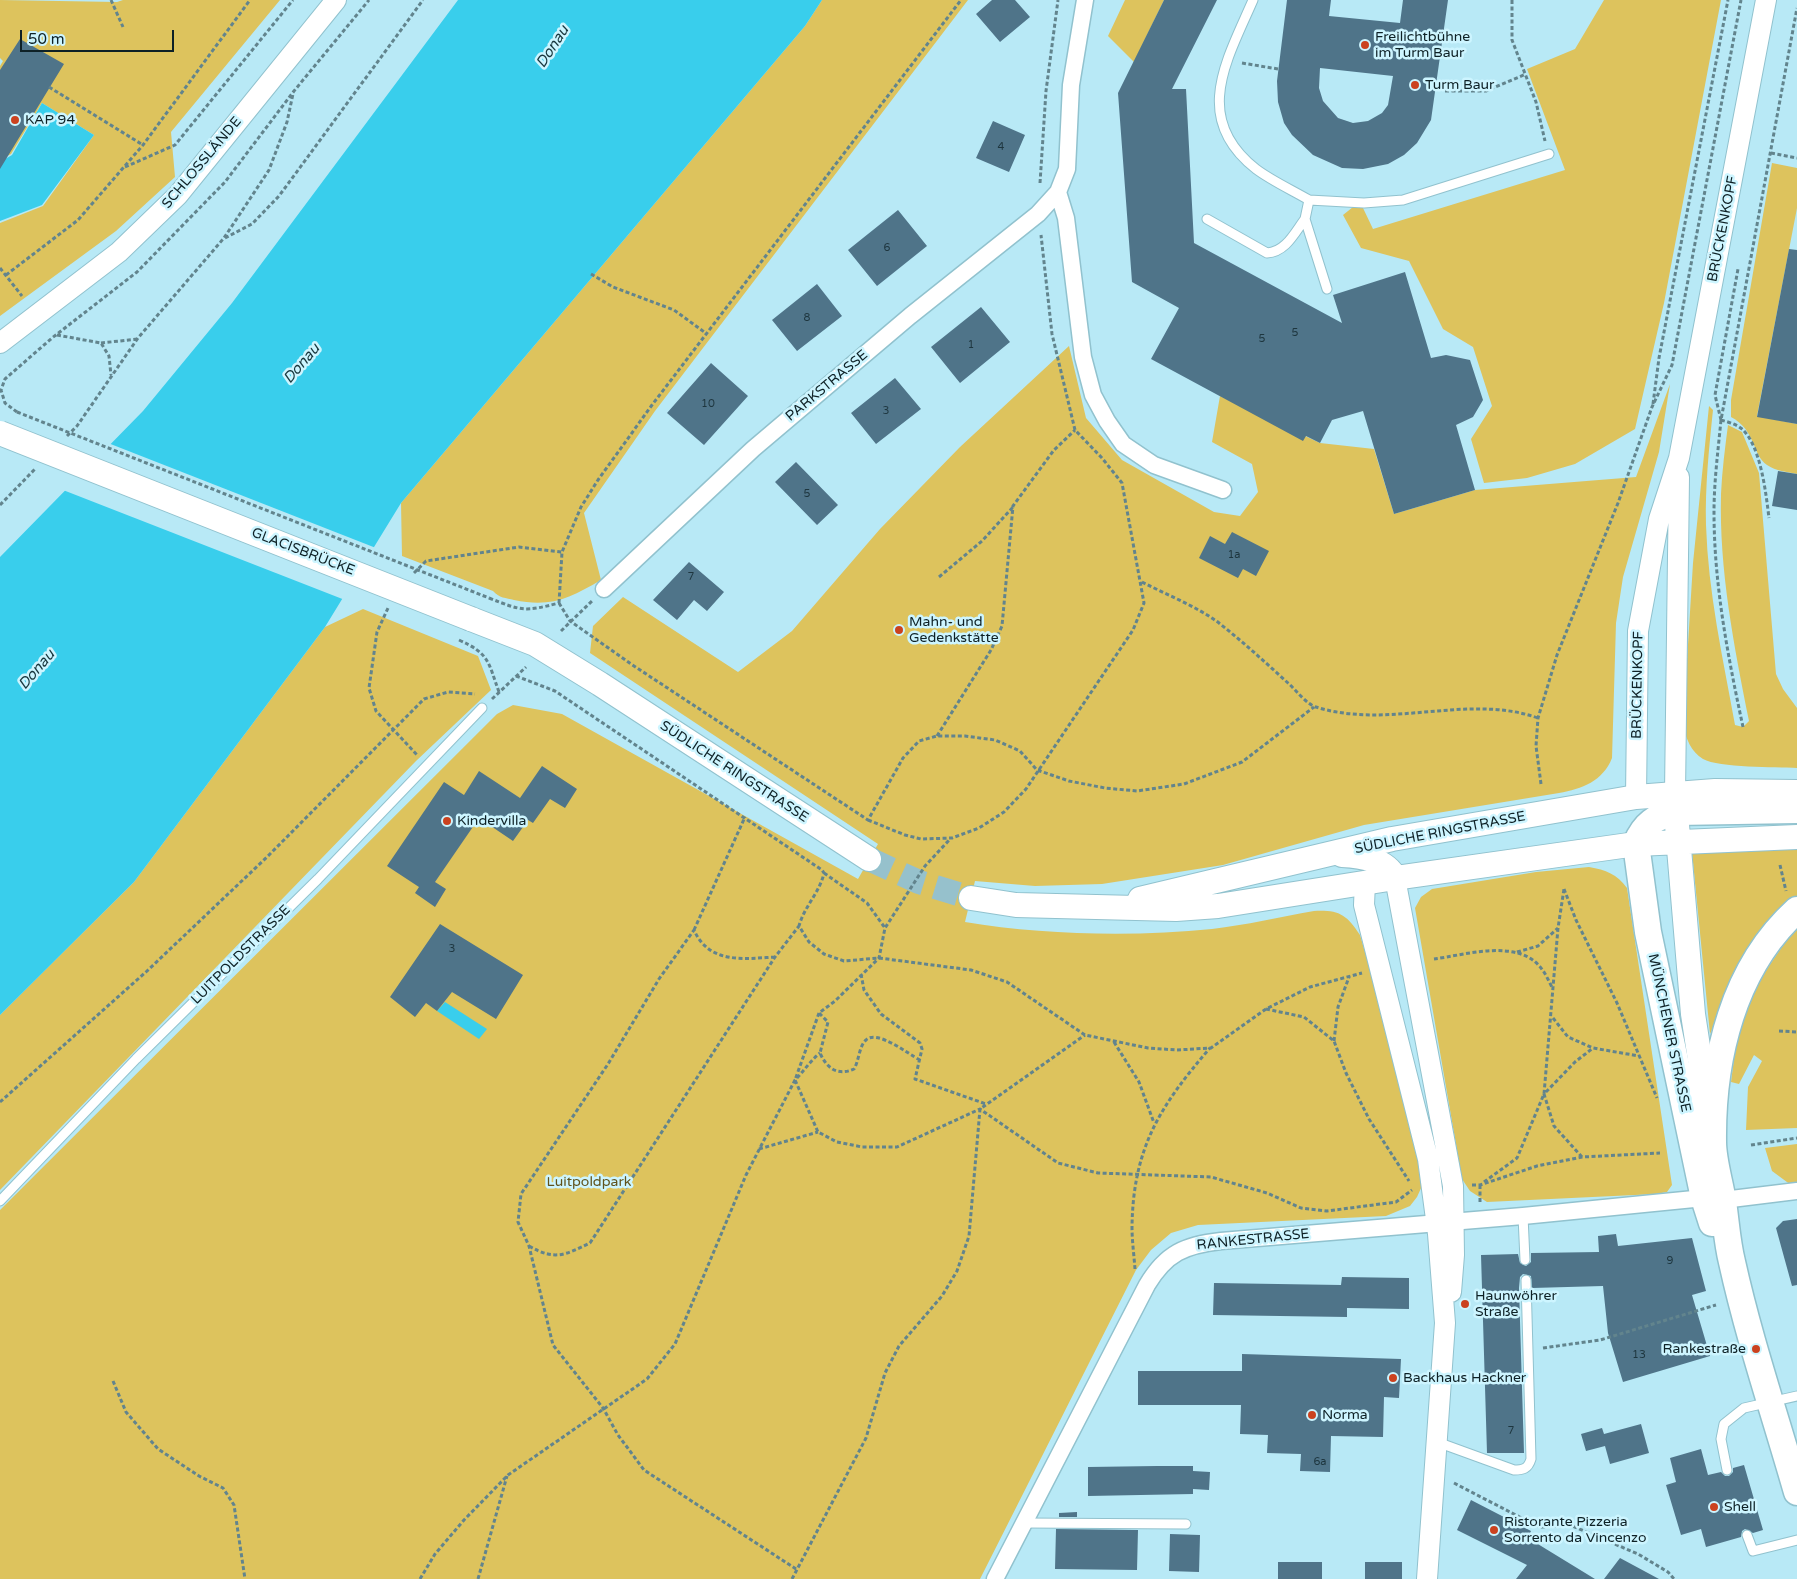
<!DOCTYPE html>
<meta charset="utf-8">
<style>
body{margin:0}
#map{position:relative;width:1797px;height:1579px;overflow:hidden;background:#b8e9f6;font-family:"Varela Round",sans-serif}
canvas{display:block}
.scale{position:absolute;left:20px;top:30px;width:154px;height:22px;box-sizing:border-box;border:2px solid #0e2126;border-top:0;padding-left:6px;font-size:15px;line-height:18px;white-space:nowrap;color:#0e2126;-webkit-text-stroke:4px #cdf5ff;paint-order:stroke}
</style>
<div id="map">
<canvas width="1797" height="1579"></canvas>
<div class="scale">50 m</div>
</div>
<script>
const ctx = document.querySelector('canvas').getContext('2d');
ctx.lineJoin = 'round';
function fill(path, color) { ctx.fillStyle = color; ctx.fill(path, 'evenodd'); }
function stroke(path, color, width, dash) { ctx.strokeStyle = color; ctx.lineWidth = width; ctx.lineCap = dash ? 'butt' : 'round'; ctx.setLineDash(dash || []); ctx.stroke(path); }
function label(font, color, halo, rows, align = 'center') {
  ctx.font = font + ' "Varela Round",sans-serif'; ctx.lineWidth = 5; ctx.setLineDash([]); ctx.textBaseline = 'middle'; ctx.strokeStyle = halo; ctx.fillStyle = color; for (const [text, x, y, turn = 0] of rows) {
    ctx.save(); ctx.translate(x, y); ctx.rotate((+turn || 0) * Math.PI / 180); ctx.textAlign = isNaN(turn) ? turn : align; if (halo) ctx.strokeText(text, 0, 0); ctx.fillText(text, 0, 0); ctx.restore();
  }
}
const green = new Path2D(`
 M 0,0 L 117,2 L 123,0 L 280,0 L 171,132 L 175,177 L 116,231 L 0,316 L 0,223 L 43,206 L 94,135 L 42,103 L 11,154 L 0,160 L 0,66 L 3,61 L 0,58 Z
 M 822,0 L 968,0 L 655,411 L 584,513 L 601,580 C 570,598 551,608 514,600 C 506,598 499,598 493,591 L 402,556 L 401,503 L 805,26 Z
 M 1125,0 L 1164,0 L 1134,62 L 1108,36 Z
 M 1604,0 L 1721,0 L 1664,303 L 1635,429 L 1575,464 L 1527,478 L 1484,483 L 1471,439 L 1492,406 L 1473,347 L 1443,329 L 1409,261 L 1361,248 L 1343,215 L 1353,207 L 1363,208 L 1373,229 L 1565,170 L 1527,69 L 1575,49 Z
 M 1772,163 L 1797,168 L 1797,208 L 1757,416 L 1797,424 L 1797,474 C 1787,472 1776,471 1767,465 C 1752,455 1756,430 1731,417 L 1731,400 Z
 M 1069,346 L 1086,418 L 1122,460 L 1214,512 L 1240,516 L 1258,492 L 1252,464 L 1212,442 L 1220,396 L 1320,443 L 1374,449 L 1394,514 L 1475,490 L 1636,477 L 1670,384 L 1659,452 L 1623,577 L 1616,623 L 1612,758 C 1603,781 1582,789 1559,793 L 1364,825 L 1223,865 L 1102,884 L 1035,886 L 975,881 L 965,922 C 1042,935 1134,937 1212,929 C 1246,925 1280,917 1314,911 C 1339,910 1346,914 1360,935 L 1406,1091 L 1421,1161 L 1422,1186 L 1417,1197 L 1410,1206 L 1386,1216 L 1198,1225 L 1171,1233 L 1151,1250 L 1136,1270 L 980,1579 L 0,1579 L 0,1210 L 497,714 L 513,705 L 562,714 L 858,879 L 878,844 L 590,653 L 593,626 L 623,597 L 738,672 L 792,631 L 880,529 L 960,447 Z
 M 1709,406 L 1713,410 C 1709,448 1705,487 1706,525 C 1708,592 1723,659 1735,725 L 1743,727 L 1749,721 C 1734,646 1719,570 1721,494 C 1722,471 1725,448 1728,425 L 1742,432 L 1759,473 L 1776,674 L 1783,689 L 1797,708 L 1797,768 C 1776,767 1719,768 1703,759 C 1691,752 1686,738 1683,726 L 1693,563 Z
 M 363,609 L 478,656 L 491,690 L 416,761 L 0,1190 L 0,1015 L 134,882 L 325,627 Z
 M 1797,847 L 1797,898 L 1749,947 L 1710,1034 L 1692,852 Z
 M 1589,867 C 1606,870 1617,874 1627,888 L 1672,1185 L 1667,1192 L 1656,1194 L 1487,1202 L 1470,1191 L 1462,1179 L 1415,908 L 1421,897 L 1432,889 L 1536,872 Z
 M 1797,925 L 1797,1128 L 1746,1130 L 1748,1087 L 1762,1061 L 1754,1055 L 1739,1084 L 1731,1082 L 1736,1043 L 1749,995 Z
 M 1797,1144 L 1797,1184 L 1791,1185 L 1772,1171 L 1765,1148 Z`);
const water = new Path2D(`
 M 458,0 L 822,0 L 805,26 L 401,503 L 325,627 L 134,882 L 0,1015 L 0,557 L 143,411 L 232,303 Z
 M 42,103 L 94,135 L 42,205 L 0,221 L 0,162 L 12,155 Z
 M 445,1002 L 487,1029 L 479,1039 L 437,1011 Z`);
const pier = new Path2D(`
 M 108,443 L 376,548 L 345,600 L 63,490 Z`);
const building = new Path2D(`
 M 992,0 L 1015,0 L 1030,17 L 1000,42 L 976,14 Z
 M 1164,0 L 1217,0 L 1172,89 L 1186,89 L 1194,243 L 1342,323 L 1333,295 L 1405,272 L 1431,358 L 1446,355 L 1470,360 L 1483,400 L 1473,417 L 1456,425 L 1475,490 L 1394,514 L 1363,411 L 1332,420 L 1320,443 L 1306,436 L 1303,441 L 1151,359 L 1179,308 L 1132,282 L 1118,93 Z
 M 1287,0 L 1331,0 L 1329,16 L 1400,23 L 1403,0 L 1448,0 L 1431,120 L 1417,143 L 1404,155 L 1388,164 L 1363,169 L 1342,168 L 1313,155 L 1292,135 L 1284,123 L 1278,102 L 1277,81 ZM 1320,68 L 1393,76 L 1388,105 L 1382,113 L 1368,121 L 1353,123 L 1338,118 L 1323,101 L 1319,88 Z
 M 20,39 L 64,64 L 0,169 L 0,70 Z
 M 993,121 L 1025,135 L 1009,172 L 976,158 Z
 M 898,210 L 927,246 L 877,286 L 848,250 Z
 M 1789,249 L 1797,250 L 1797,424 L 1757,417 Z
 M 817,284 L 842,316 L 797,351 L 772,320 Z
 M 981,307 L 1010,342 L 960,383 L 931,347 Z
 M 711,363 L 748,396 L 704,445 L 667,413 Z
 M 895,378 L 921,409 L 876,444 L 851,413 Z
 M 796,462 L 838,505 L 817,525 L 775,482 Z
 M 1778,471 L 1797,474 L 1797,510 L 1772,506 Z
 M 1232,532 L 1269,551 L 1256,576 L 1243,569 L 1238,578 L 1199,558 L 1210,536 L 1225,544 Z
 M 689,562 L 724,592 L 707,611 L 694,600 L 677,620 L 653,600 Z
 M 542,766 L 577,789 L 565,808 L 550,799 L 533,823 L 528,820 L 513,841 L 479,818 L 435,882 L 446,889 L 435,907 L 415,893 L 419,887 L 387,866 L 444,782 L 464,795 L 479,771 L 520,798 Z
 M 440,924 L 523,975 L 496,1019 L 452,992 L 437,1011 L 426,1003 L 415,1017 L 390,997 Z
 M 1797,1219 L 1797,1285 L 1792,1286 L 1776,1228 L 1783,1221 Z
 M 1616,1234 L 1618,1246 L 1692,1238 L 1706,1291 L 1692,1295 L 1710,1356 L 1623,1382 L 1608,1333 L 1603,1286 L 1532,1288 L 1531,1276 L 1523,1274 L 1520,1277 L 1519,1288 L 1524,1453 L 1487,1453 L 1481,1255 L 1518,1254 L 1520,1263 L 1526,1266 L 1531,1262 L 1531,1253 L 1599,1252 L 1598,1236 Z
 M 1342,1277 L 1409,1278 L 1409,1309 L 1347,1308 L 1347,1317 L 1213,1315 L 1214,1283 L 1341,1285 Z
 M 1242,1354 L 1401,1359 L 1399,1398 L 1384,1397 L 1383,1437 L 1331,1436 L 1330,1472 L 1300,1471 L 1301,1454 L 1267,1453 L 1268,1435 L 1240,1434 L 1241,1405 L 1138,1405 L 1138,1371 L 1242,1371 Z
 M 1641,1424 L 1649,1453 L 1610,1464 L 1605,1446 L 1586,1451 L 1581,1434 L 1602,1428 L 1604,1434 Z
 M 1701,1449 L 1708,1475 L 1721,1472 L 1725,1476 L 1729,1476 L 1733,1472 L 1733,1468 L 1744,1465 L 1763,1530 L 1753,1533 L 1745,1529 L 1742,1531 L 1741,1537 L 1706,1547 L 1701,1529 L 1681,1535 L 1666,1485 L 1676,1482 L 1670,1458 Z
 M 1157,1466 L 1193,1466 L 1193,1471 L 1210,1472 L 1209,1490 L 1193,1489 L 1193,1494 L 1088,1496 L 1088,1467 Z
 M 1471,1500 L 1531,1531 L 1528,1538 L 1595,1579 L 1516,1579 L 1527,1565 L 1457,1530 Z
 M 1077,1512 L 1077,1517 L 1059,1517 L 1059,1513 Z
 M 1056,1529 L 1138,1530 L 1137,1570 L 1055,1569 Z
 M 1170,1534 L 1200,1535 L 1199,1572 L 1169,1571 Z
 M 1620,1558 L 1659,1579 L 1604,1579 Z
 M 1278,1562 L 1322,1562 L 1322,1579 L 1278,1579 Z
 M 1365,1562 L 1402,1562 L 1402,1579 L 1365,1579 Z`);
const secondaryTunnel = new Path2D(`
 M 869,859 L 919,882 L 971,898`);
const path = new Path2D(`
 M 111,0 L 123,27
 M 1512,0 L 1512,40 L 1536,102 L 1545,141
 M 1242,63 L 1278,69
 M 49,87 L 143,145
 M 1445,91 L 1486,91 L 1526,74
 M 1771,153 L 1797,158
 M 125,167 L 175,145 L 293,0
 M 1040,183 L 1046,91 L 1058,0
 M 225,238 L 252,224 L 279,196 L 423,0
 M 0,268 L 22,296
 M 591,274 L 613,287 L 674,310 L 707,334
 M 6,275 L 78,220 L 143,145 L 250,0
 M 57,335 L 101,343 L 109,356 L 111,375
 M 101,343 L 138,339
 M 1653,404 L 1659,358 L 1728,0
 M 17,412 L 5,403 L 1,390 L 5,379 L 52,338 L 137,272 L 225,182 L 294,91 L 369,0
 M 1721,420 L 1715,395 L 1738,269
 M 1721,420 C 1728,422 1736,424 1742,429 C 1761,446 1766,494 1769,518
 M 67,436 L 77,426 L 138,338 L 224,238 L 269,170 L 287,122 L 293,94
 M 0,505 L 35,469
 M 414,573 L 426,561 L 519,547 L 562,552
 M 939,577 L 982,541 L 1013,507
 M 1142,582 C 1167,595 1196,606 1219,623 C 1243,642 1265,662 1288,683 C 1296,690 1306,704 1316,707 C 1389,730 1468,693 1538,718
 M 489,598 C 522,611 524,612 559,603
 M 559,603 L 570,621 L 631,664 L 868,820 L 903,758 L 919,741 L 937,736 L 965,736 L 995,740 L 1020,751 L 1037,770 L 1069,781 L 1105,788 L 1137,791 L 1184,784 L 1242,762 L 1314,707
 M 559,603 L 562,552 L 581,507 L 598,480 L 652,405 L 961,0
 M 388,608 L 377,632 L 369,688 L 376,711 L 418,756
 M 561,631 L 593,600
 M 459,640 C 490,654 488,662 499,692
 M 516,676 L 555,691 L 822,870 L 824,873 C 820,892 804,907 799,926 L 809,942 L 824,954 L 844,961 L 879,958 L 971,970 L 1007,982 L 1085,1035 L 1148,1048 L 1177,1050 L 1211,1048 L 1266,1009 L 1310,987 L 1362,973
 M 492,699 L 526,667
 M 1743,727 C 1728,657 1714,585 1714,512 C 1714,482 1718,451 1721,420 L 1797,8
 M 937,736 L 991,650 L 1002,626 L 1013,506 L 1054,450 L 1075,430
 M 1541,784 L 1536,746 L 1538,718 L 1557,655 L 1618,503 L 1652,407 L 1672,365 L 1741,0
 M 868,820 L 905,835 L 921,839 L 952,838 L 979,828 L 1004,812 L 1026,789 L 1133,630 L 1144,603 L 1122,483 L 1102,458 L 1075,430 L 1052,334 L 1041,235
 M 1780,865 L 1786,891
 M 824,873 L 867,903 L 885,928
 M 1564,889 L 1576,920 L 1617,1003 L 1657,1098
 M 694,930 L 745,817
 M 1517,952 L 1538,946 L 1558,928
 M 775,957 C 743,959 709,964 694,930 L 659,979 L 608,1064 L 521,1194 L 518,1222 L 529,1246 L 553,1345 L 603,1408 L 618,1435 L 644,1470 L 796,1569
 M 1434,959 C 1465,955 1518,938 1541,968 C 1546,974 1549,982 1553,989
 M 861,974 L 864,990 L 881,1014 L 920,1043 L 922,1049 L 915,1079 L 986,1104
 M 1266,1009 L 1304,1017 L 1334,1041 L 1346,1073 L 1369,1119 L 1409,1181
 M 819,1013 L 795,1080 L 818,1132 L 837,1142 L 862,1147 L 897,1147 L 980,1109 L 1058,1163 L 1098,1173 L 1211,1177 L 1267,1193 L 1301,1208 L 1327,1211 L 1396,1202 L 1412,1190
 M 1553,1018 L 1568,1037 L 1593,1048 L 1639,1056
 M 1779,1031 L 1797,1032
 M 1334,1041 L 1338,1007 L 1349,977
 M 1114,1042 L 1139,1082 L 1154,1123
 M 920,1060 C 908,1054 877,1029 866,1040 C 859,1046 859,1061 854,1069 C 838,1076 827,1069 820,1053 L 828,1022 L 819,1013 L 835,1001 L 879,958 L 885,928 L 925,866 L 951,838
 M 0,1102 L 147,971 L 267,857 L 424,699 L 448,692 L 475,694
 M 1751,1145 L 1797,1138
 M 759,1149 L 818,1132
 M 1582,1157 L 1554,1126 L 1544,1094 L 1575,1062 L 1593,1048
 M 1484,1182 L 1517,1158 L 1544,1094 L 1558,928 L 1564,889
 M 1472,1185 L 1480,1185 L 1537,1166 L 1582,1157 L 1660,1153
 M 1480,1202 L 1480,1185
 M 529,1246 C 555,1261 565,1255 590,1243 L 775,957 L 799,926
 M 1135,1269 C 1134,1255 1132,1241 1132,1227 C 1133,1148 1160,1106 1210,1048
 M 1543,1348 L 1600,1340 L 1716,1305
 M 113,1381 L 126,1412 L 158,1449 L 199,1476 L 223,1488 L 234,1505 L 245,1579
 M 1454,1483 L 1535,1525 L 1542,1527 L 1570,1525 L 1638,1554 L 1668,1572 L 1674,1579
 M 420,1579 L 435,1554 L 464,1520 L 508,1475 L 647,1379 L 675,1344 L 746,1175 L 795,1080 C 804,1071 810,1061 820,1053
 M 478,1579 L 507,1476
 M 792,1579 L 866,1438 L 885,1373 L 899,1346 L 942,1296 L 957,1271 L 969,1236 L 980,1109 L 1085,1035`);
const service = new Path2D(`
 M 1253,0 C 1227,60 1191,118 1256,169 C 1272,181 1292,190 1309,200 L 1305,219 L 1327,289
 M 1309,200 L 1364,203 L 1403,200 L 1549,154
 M 1207,219 L 1267,253 C 1286,252 1295,232 1305,219
 M 0,1201 L 136,1059 L 318,879 L 482,708
 M 1523,1216 L 1525,1260
 M 1437,1442 L 1514,1470 C 1523,1470 1528,1469 1531,1459 L 1526,1280
 M 1727,1470 L 1721,1439 L 1724,1424 L 1744,1408 L 1797,1396
 M 1024,1523 L 1186,1524
 M 1747,1535 L 1753,1551 L 1797,1540`);
const minor = new Path2D(`
 M 1058,192 L 1066,218 L 1083,357 L 1093,395 L 1107,421 L 1123,444 L 1154,465 L 1223,490
 M 604,589 L 753,449 L 910,316 L 1038,214 L 1058,192 L 1067,169 L 1071,85 L 1085,0
 M 1723,1200 L 1797,1191
 M 995,1579 L 1147,1285 C 1166,1253 1185,1245 1221,1241 L 1523,1216 L 1704,1198`);
const tertiary = new Path2D(`
 M 0,343 L 119,252 L 178,195 L 336,0
 M 1675,793 L 1679,477
 M 1636,797 L 1638,631 L 1659,519 L 1679,458 L 1766,0
 M 1395,878 L 1453,1186 L 1454,1255 L 1451,1292
 M 1365,882 L 1364,905 L 1428,1159 L 1438,1234 L 1445,1323 L 1427,1579`);
const secondary = new Path2D(`
 M 471,619 L 535,644 L 600,684 L 869,859
 M 1677,825 L 1693,1014 L 1708,1112
 M 1342,855 C 1361,856 1386,859 1395,878
 M 971,898 L 1016,905 L 1176,909 L 1218,906 L 1395,878 L 1636,844 L 1797,837
 M 1140,899 L 1392,839 L 1636,797 L 1715,791 L 1797,792`);
const primary = new Path2D(`
 M 1797,910 C 1733,968 1712,1058 1713,1142 C 1713,1161 1720,1182 1723,1202 C 1726,1222 1727,1242 1732,1262 C 1749,1339 1775,1415 1797,1492
 M 1712,1223 L 1704,1198 L 1648,932 L 1636,844 C 1644,824 1656,816 1676,812 L 1797,810`);
const pathBridge = new Path2D(`
 M 17,412 L 489,598`);
const secondaryBridge = new Path2D(`
 M 0,433 L 471,619`);
const markers = [
 [1365,45,5,"#cb421f"],
 [1415,85,5,"#cb421f"],
 [15,120,5,"#cb421f"],
 [899,630,5,"#cb421f"],
 [447,821,5,"#cb421f"],
 [1465,1304,5,"#cb421f"],
 [1756,1349,5,"#cb421f"],
 [1393,1378,5,"#cb421f"],
 [1312,1415,5,"#cb421f"],
 [1714,1507,5,"#cb421f"],
 [1494,1530,5,"#cb421f"]
];
const numberNames = [
 ["4",1001,147],
 ["6",887,248],
 ["8",807,318],
 ["5",1295,333],
 ["5",1262,339],
 ["1",971,345],
 ["10",708,404],
 ["3",886,411],
 ["5",807,494],
 ["1a",1234,555],
 ["7",691,577],
 ["3",452,949],
 ["9",1670,1261],
 ["13",1639,1355],
 ["7",1511,1431],
 ["6a",1320,1462]
];
const poiNames = [
 ["Freilichtbühne",1375,37],
 ["im Turm Baur",1375,53],
 ["Turm Baur",1425,85],
 ["KAP 94",25,120],
 ["Mahn- und",909,622],
 ["Gedenkstätte",909,638],
 ["Kindervilla",457,821],
 ["Haunwöhrer",1475,1296],
 ["Straße",1475,1312],
 ["Rankestraße",1746,1349,"right"],
 ["Backhaus Hackner",1403,1378],
 ["Norma",1322,1415],
 ["Shell",1724,1507],
 ["Ristorante Pizzeria",1504,1522],
 ["Sorrento da Vincenzo",1504,1538]
];
const streetNames = [
 ["SCHLOSSLÄNDE",202,163,-50],
 ["BRÜCKENKOPF",1723,229,-79],
 ["PARKSTRASSE",827,386,-40],
 ["GLACISBRÜCKE",303,552,21],
 ["BRÜCKENKOPF",1638,685,-89],
 ["SÜDLICHE RINGSTRASSE",734,772,33],
 ["SÜDLICHE RINGSTRASSE",1440,833,-11],
 ["LUITPOLDSTRASSE",241,955,-45],
 ["MÜNCHENER STRASSE",1669,1033,78],
 ["RANKESTRASSE",1253,1240,-6]
];
const parkNames = [
 ["Luitpoldpark",589,1182]
];
const waterNames = [
 ["Donau",553,47,-57],
 ["Donau",302,364,-49],
 ["Donau",37,670,-49]
];
fill(green, '#ddc35d');
fill(water, '#39ceec');
fill(pier, '#b8e9f6');
fill(building, '#4f7489');
stroke(secondaryTunnel, '#96c1cc', 24, [24, 12]);
stroke(service, '#91c2ce', 11);
stroke(minor, '#91c2ce', 19);
stroke(tertiary, '#91c2ce', 22);
stroke(secondary, '#91c2ce', 26);
stroke(primary, '#91c2ce', 29);
stroke(path, '#62848d', 3, [4, 2.5]);
stroke(service, '#fff', 9);
stroke(minor, '#fff', 16);
stroke(tertiary, '#fff', 20);
stroke(secondary, '#fff', 24);
stroke(primary, '#fff', 26);
stroke(secondaryBridge, '#91c2ce', 26, []);
stroke(pathBridge, '#62848d', 3, [4, 2.5]);
stroke(secondaryBridge, '#fff', 24);
for (const [x, y, r, color] of markers) { const dot = new Path2D(); dot.arc(x, y, r, 0, 2 * Math.PI); ctx.fillStyle = color; ctx.fill(dot); stroke(dot, '#cdf5ff', 2); }
label('11px', '#1e363f', null, numberNames);
label('14px', '#0e2126', '#cdf5ff', poiNames, 'left');
label('14px', '#0e2126', '#cdf5ff', streetNames);
label('14px', '#60521b', '#cdf5ff', parkNames);
label('italic 15px', '#18363d', '#cdf5ff', waterNames);
</script>
